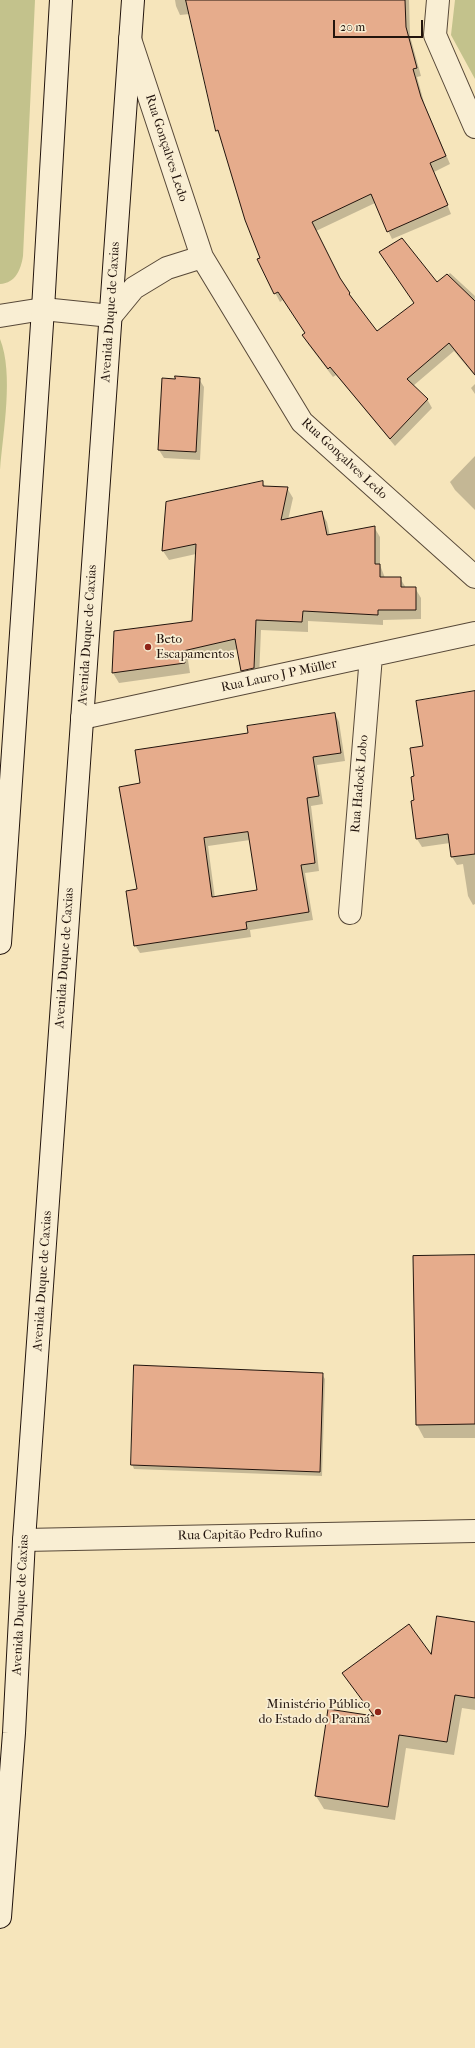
<!DOCTYPE html>
<meta charset="utf-8">
<style>
body{margin:0}
#map{position:relative;width:475px;height:2048px;overflow:hidden;background:#f6e5bb;font-family:"IM FELL French Canon",serif}
canvas{display:block}
.scale{position:absolute;left:333px;top:20px;width:90px;height:18px;box-sizing:border-box;border:2px solid #22140d;border-top:0;padding-left:5px;font-size:12px;line-height:14px;white-space:nowrap;color:#22140d;-webkit-text-stroke:3px #f9eed3;paint-order:stroke}
</style>
<div id="map">
<canvas width="475" height="2048"></canvas>
<div class="scale">20 m</div>
</div>
<script>
const ctx = document.querySelector('canvas').getContext('2d');
ctx.lineJoin = 'round';
function fill(path, color) { ctx.fillStyle = color; ctx.fill(path, 'evenodd'); }
function stroke(path, color, width, dash) { ctx.strokeStyle = color; ctx.lineWidth = width; ctx.lineCap = dash ? 'butt' : 'round'; ctx.setLineDash(dash || []); ctx.stroke(path); }
function label(font, color, halo, rows, align = 'center') {
  ctx.font = font + ' "IM FELL French Canon",serif'; ctx.lineWidth = 3.5; ctx.setLineDash([]); ctx.textBaseline = 'middle'; ctx.strokeStyle = halo; ctx.fillStyle = color; for (const [text, x, y, turn = 0] of rows) {
    ctx.save(); ctx.translate(x, y); ctx.rotate((+turn || 0) * Math.PI / 180); ctx.textAlign = isNaN(turn) ? turn : align; if (halo) ctx.strokeText(text, 0, 0); ctx.fillText(text, 0, 0); ctx.restore();
  }
}
const green = new Path2D(`
 M 0,0 L 35,0 L 23,256 C 21,269 16,283 0,284 Z
 M 455,0 L 475,0 L 475,79 L 451,35 Z
 M 0,339 C 14,374 3,432 0,470 Z`);
const shadow = new Path2D(`
 M 175,0 L 409,0 L 410,36 L 421,76 L 417,77 L 425,106 L 450,164 L 434,172 L 451,214 L 392,239 L 375,203 L 316,231 L 342,283 L 377,332 L 415,304 L 450,273 L 475,296 L 475,376 L 454,351 L 413,386 L 427,399 L 432,408 L 395,446 L 336,375 L 333,377 L 308,344 L 303,336 L 306,334 L 283,300 L 280,302 L 258,260 L 261,258 L 222,139 L 217,131 L 190,14 L 180,15 L 176,6 Z
 M 199,379 L 204,387 L 200,460 L 164,458 L 159,450 Z
 M 475,384 L 475,394 L 471,388 Z
 M 475,456 L 475,510 L 455,490 L 450,482 Z
 M 262,482 L 266,487 L 287,488 L 293,498 L 288,520 L 322,513 L 327,522 L 330,536 L 374,527 L 380,537 L 380,565 L 385,578 L 400,578 L 406,588 L 415,588 L 421,598 L 421,619 L 383,620 L 383,625 L 308,621 L 308,632 L 261,630 L 259,678 L 248,680 L 242,670 L 238,649 L 188,660 L 190,673 L 119,683 L 113,673 L 115,632 L 193,621 L 196,554 L 169,560 L 163,551 L 167,503 Z
 M 475,692 L 475,904 L 473,905 L 468,896 L 463,864 L 457,865 L 452,857 L 450,843 L 422,847 L 417,839 L 415,777 L 425,747 Z
 M 335,714 L 339,722 L 345,761 L 317,765 L 323,804 L 311,806 L 319,871 L 305,873 L 313,920 L 250,930 L 251,937 L 140,953 L 135,945 L 141,784 L 249,734 ZM 250,840 L 258,891 L 215,898 L 208,846 Z
 M 475,1256 L 475,1438 L 424,1438 L 417,1425 Z
 M 322,1374 L 325,1379 L 322,1476 L 134,1469 L 132,1464 Z
 M 475,1623 L 475,1710 L 462,1708 L 454,1755 L 406,1748 L 395,1820 L 324,1809 L 316,1796 L 374,1717 L 343,1673 L 432,1657 Z`);
const building = new Path2D(`
 M 186,0 L 405,0 L 406,27 L 417,68 L 413,69 L 421,97 L 446,156 L 430,163 L 448,205 L 387,232 L 371,194 L 312,222 L 340,278 L 350,293 L 349,294 L 377,331 L 414,303 L 379,252 L 402,238 L 437,282 L 447,274 L 475,301 L 475,375 L 449,343 L 407,379 L 428,399 L 390,439 L 330,367 L 328,369 L 302,335 L 305,333 L 278,292 L 274,294 L 257,259 L 260,258 L 245,220 L 218,130 L 216,131 Z
 M 175,376 L 200,378 L 196,452 L 158,450 L 162,378 L 175,379 Z
 M 263,481 L 263,486 L 288,487 L 281,520 L 322,511 L 327,535 L 375,526 L 375,564 L 380,564 L 380,577 L 401,577 L 401,587 L 416,587 L 416,610 L 378,610 L 378,615 L 303,611 L 302,622 L 256,620 L 254,668 L 241,671 L 235,639 L 183,651 L 185,663 L 112,673 L 114,631 L 192,621 L 196,544 L 162,551 L 166,502 Z
 M 475,691 L 475,854 L 451,857 L 448,834 L 416,839 L 411,801 L 414,800 L 411,777 L 414,776 L 410,748 L 423,746 L 416,701 Z
 M 335,713 L 341,753 L 313,757 L 319,796 L 307,798 L 315,863 L 301,865 L 309,912 L 246,922 L 247,929 L 134,946 L 126,891 L 137,889 L 119,787 L 140,783 L 135,750 L 248,733 L 247,726 ZM 248,832 L 257,890 L 212,897 L 204,838 Z
 M 475,1255 L 475,1424 L 416,1425 L 413,1256 Z
 M 134,1365 L 323,1373 L 320,1472 L 131,1465 Z
 M 437,1616 L 475,1622 L 475,1698 L 455,1695 L 447,1742 L 399,1735 L 388,1807 L 315,1796 L 328,1709 L 374,1716 L 342,1673 L 409,1624 L 431,1654 Z`);
const street = new Path2D(`
 M 438,0 L 435,35 L 475,127
 M 130,39 L 202,257 L 302,422 L 475,577
 M 0,316 L 43,309 L 111,316 L 134,288 L 167,268 L 202,257
 M 82,718 L 475,633
 M 350,913 L 371,656
 M 24,1540 L 475,1531`);
const secondary = new Path2D(`
 M 0,943 L 43,309 L 61,0
 M 0,1917 L 14,1733 L 24,1540 L 133,0`);
const markers = [
 [148,647,4,"#8f2418"],
 [378,1712,4,"#8f2418"]
];
const streetNames = [
 ["Rua Gonçalves Ledo",166,148,72],
 ["Avenida Duque de Caxias",111,312,-86],
 ["Rua Gonçalves Ledo",344,459,43],
 ["Avenida Duque de Caxias",88,635,-86],
 ["Rua Lauro J P Müller",279,676,-12],
 ["Rua Hadock Lobo",360,784,-85],
 ["Avenida Duque de Caxias",65,958,-86],
 ["Avenida Duque de Caxias",43,1281,-86],
 ["Rua Capitão Pedro Rufino",250,1535,-1],
 ["Avenida Duque de Caxias",21,1605,-87]
];
const poiNames = [
 ["Beto",156,640],
 ["Escapamentos",156,655],
 ["Ministério Público",370,1705,"right"],
 ["do Estado do Paraná",370,1720,"right"]
];
fill(green, '#c3c28c');
fill(shadow, '#0003');
fill(building, '#e6ac8c');
stroke(building, '#22140d', 1);
stroke(street, '#574838', 24);
stroke(secondary, '#22140d', 24);
stroke(street, '#f9eed3', 22);
stroke(secondary, '#f9eed3', 22);
for (const [x, y, r, color] of markers) { const dot = new Path2D(); dot.arc(x, y, r, 0, 2 * Math.PI); ctx.fillStyle = color; ctx.fill(dot); stroke(dot, '#f9eed3', 1.5); }
label('13px', '#22140d', '#f9eed3', streetNames);
label('13px', '#22140d', '#f9eed3', poiNames, 'left');
</script>
